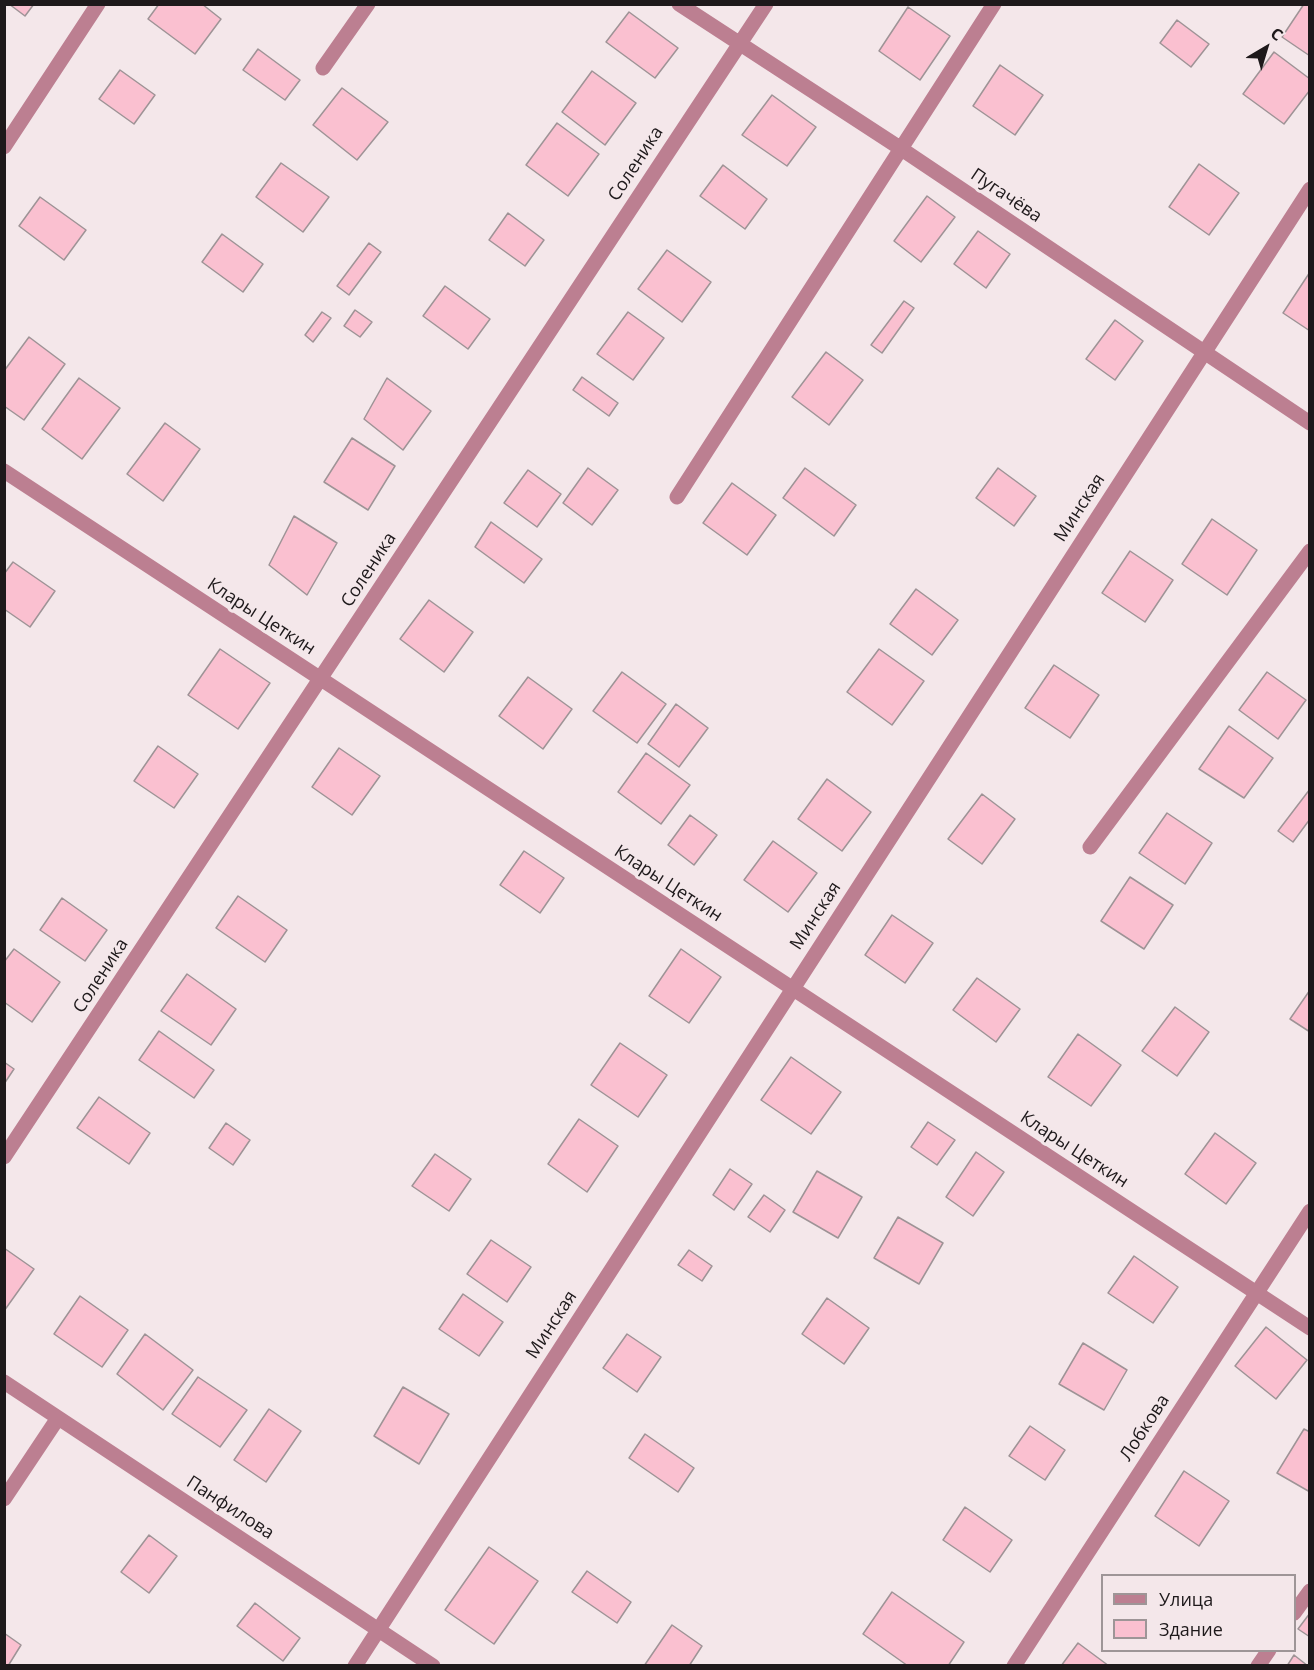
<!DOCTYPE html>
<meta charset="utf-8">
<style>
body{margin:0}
#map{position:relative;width:1314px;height:1670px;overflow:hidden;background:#f4e7ea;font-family:"Open Sans",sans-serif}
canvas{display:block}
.frame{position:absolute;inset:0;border:6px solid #1e191b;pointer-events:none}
.legend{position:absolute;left:1101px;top:1574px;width:195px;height:78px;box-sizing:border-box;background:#f4e7ea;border:2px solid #9e9597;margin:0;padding:8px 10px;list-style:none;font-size:18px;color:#1e191b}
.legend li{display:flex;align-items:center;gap:12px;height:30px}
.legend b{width:30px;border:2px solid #9e9597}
.north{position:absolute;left:1236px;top:18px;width:60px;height:60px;-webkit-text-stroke:4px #f4e7ea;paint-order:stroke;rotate:38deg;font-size:16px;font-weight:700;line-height:24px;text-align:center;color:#1e191b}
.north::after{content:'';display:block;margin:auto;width:21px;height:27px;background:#1e191b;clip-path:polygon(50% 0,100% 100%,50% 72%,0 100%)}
</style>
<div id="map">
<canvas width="1314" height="1670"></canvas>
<div class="frame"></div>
<ul class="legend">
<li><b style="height:8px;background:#bc7f91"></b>Улица</li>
<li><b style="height:16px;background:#fac0d0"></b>Здание</li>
</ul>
<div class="north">С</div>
</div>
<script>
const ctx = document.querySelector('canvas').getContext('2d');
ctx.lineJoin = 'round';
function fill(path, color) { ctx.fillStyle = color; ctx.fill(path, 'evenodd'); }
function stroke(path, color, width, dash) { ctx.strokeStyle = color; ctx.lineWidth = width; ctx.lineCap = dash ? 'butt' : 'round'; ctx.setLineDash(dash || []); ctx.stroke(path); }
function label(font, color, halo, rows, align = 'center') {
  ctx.font = font + ' "Open Sans",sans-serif'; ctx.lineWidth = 6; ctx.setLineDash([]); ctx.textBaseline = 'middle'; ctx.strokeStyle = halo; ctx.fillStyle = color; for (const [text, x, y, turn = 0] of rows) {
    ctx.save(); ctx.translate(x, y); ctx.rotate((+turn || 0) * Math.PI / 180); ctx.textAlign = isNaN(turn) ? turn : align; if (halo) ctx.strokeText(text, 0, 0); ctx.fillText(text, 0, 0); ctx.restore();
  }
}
const building = new Path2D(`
 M 9,4 L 34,4 L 25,16 Z
 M 159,4 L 202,4 L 221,19 L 195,54 L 148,19 Z
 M 1304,4 L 1310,4 L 1310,56 L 1282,37 Z
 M 908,7 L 950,36 L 920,80 L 879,51 Z
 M 629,12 L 678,48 L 655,78 L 606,42 Z
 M 1177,20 L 1209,44 L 1191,67 L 1160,43 Z
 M 258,49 L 300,80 L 285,100 L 243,70 Z
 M 1274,52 L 1310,79 L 1310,90 L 1284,124 L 1243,94 Z
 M 1000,65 L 1043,95 L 1015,135 L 973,106 Z
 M 120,70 L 155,95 L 134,124 L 99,99 Z
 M 592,71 L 636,103 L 605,145 L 562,112 Z
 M 342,88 L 388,122 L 357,160 L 313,125 Z
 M 772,95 L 816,127 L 787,166 L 742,135 Z
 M 557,123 L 599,154 L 568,196 L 526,165 Z
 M 281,163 L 329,197 L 303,232 L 256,197 Z
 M 1199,164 L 1239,193 L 1209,235 L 1169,207 Z
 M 723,165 L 767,199 L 745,229 L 700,196 Z
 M 927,196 L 955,217 L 921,262 L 894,241 Z
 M 40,197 L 86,230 L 64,260 L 19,226 Z
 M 508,213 L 544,240 L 525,266 L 489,240 Z
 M 978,231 L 1010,254 L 986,288 L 954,264 Z
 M 222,234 L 263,264 L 243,292 L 202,262 Z
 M 369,243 L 381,252 L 349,295 L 337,286 Z
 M 667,250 L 711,282 L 682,322 L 638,289 Z
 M 1310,272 L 1310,331 L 1283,313 Z
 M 445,286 L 490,319 L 468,349 L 423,316 Z
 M 904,301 L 914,308 L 882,353 L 871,345 Z
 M 355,310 L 372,322 L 360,337 L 344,326 Z
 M 322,312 L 331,318 L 313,342 L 305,335 Z
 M 628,312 L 664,338 L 633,380 L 597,354 Z
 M 1115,320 L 1143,341 L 1115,380 L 1086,359 Z
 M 29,337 L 65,364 L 24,420 L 4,406 L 4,371 Z
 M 826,352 L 863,380 L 829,425 L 792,397 Z
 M 582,377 L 618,403 L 609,416 L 573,390 Z
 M 79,378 L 120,408 L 82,459 L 42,429 Z
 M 387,378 L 431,411 L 403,450 L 364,419 Z
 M 165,423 L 200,449 L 163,501 L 127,474 Z
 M 352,438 L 395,466 L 368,510 L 324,482 Z
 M 588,468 L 618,490 L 592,525 L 563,503 Z
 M 805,468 L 856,505 L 834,536 L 783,498 Z
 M 998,468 L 1036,496 L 1014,526 L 976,498 Z
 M 528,470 L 561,494 L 537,527 L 504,503 Z
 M 732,483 L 776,515 L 747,555 L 703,523 Z
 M 294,516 L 337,543 L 307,595 L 269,565 Z
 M 1212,519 L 1257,550 L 1227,595 L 1182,564 Z
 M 491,522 L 542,559 L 524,583 L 475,547 Z
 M 1130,551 L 1173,580 L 1145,622 L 1102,593 Z
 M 13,562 L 55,591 L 30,627 L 4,609 L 4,574 Z
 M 916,589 L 958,620 L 932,655 L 890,624 Z
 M 429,600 L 473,632 L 444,672 L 400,639 Z
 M 220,649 L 270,683 L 238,729 L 188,695 Z
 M 879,649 L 924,681 L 892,725 L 847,692 Z
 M 1054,665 L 1099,695 L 1070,738 L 1025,708 Z
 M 622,672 L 666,704 L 637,743 L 593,711 Z
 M 1267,672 L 1306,700 L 1278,739 L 1239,710 Z
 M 528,677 L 572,709 L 543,749 L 499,716 Z
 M 676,704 L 708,728 L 679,767 L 648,744 Z
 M 1229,726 L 1273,758 L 1244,798 L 1199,769 Z
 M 158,746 L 198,774 L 174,808 L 134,781 Z
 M 339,748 L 380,776 L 352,815 L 312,787 Z
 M 646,753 L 690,785 L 661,824 L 618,792 Z
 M 827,779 L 871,812 L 842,851 L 798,819 Z
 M 1310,789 L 1310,819 L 1293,842 L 1278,831 Z
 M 982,794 L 1015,819 L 982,864 L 948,839 Z
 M 1167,813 L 1212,843 L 1185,884 L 1139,853 Z
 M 690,815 L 717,835 L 694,865 L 668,845 Z
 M 773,841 L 817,873 L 788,912 L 744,880 Z
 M 524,851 L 564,878 L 540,913 L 500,885 Z
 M 1130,877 L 1173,905 L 1144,949 L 1101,921 Z
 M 238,896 L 287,930 L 265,962 L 216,928 Z
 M 62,898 L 107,930 L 85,961 L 40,930 Z
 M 892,915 L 933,943 L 905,983 L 865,955 Z
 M 14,949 L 60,982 L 32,1022 L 4,1002 L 4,962 Z
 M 681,949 L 721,977 L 689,1023 L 649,996 Z
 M 187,974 L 236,1009 L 211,1045 L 161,1011 Z
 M 977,978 L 1020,1009 L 996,1042 L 953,1010 Z
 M 1310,990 L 1310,1032 L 1290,1019 Z
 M 1175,1007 L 1209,1032 L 1177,1076 L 1142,1051 Z
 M 159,1031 L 214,1070 L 194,1098 L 139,1060 Z
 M 1078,1034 L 1121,1065 L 1091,1106 L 1048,1077 Z
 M 620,1043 L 667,1075 L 638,1117 L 591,1085 Z
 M 791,1057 L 841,1092 L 811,1134 L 761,1100 Z
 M 4,1062 L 14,1069 L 4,1084 Z
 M 99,1097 L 150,1133 L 129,1164 L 77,1128 Z
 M 579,1119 L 618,1146 L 587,1192 L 548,1164 Z
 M 928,1122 L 955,1140 L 937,1165 L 911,1147 Z
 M 226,1123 L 250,1140 L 233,1165 L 209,1148 Z
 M 1215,1133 L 1256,1163 L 1226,1204 L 1185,1174 Z
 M 976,1152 L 1004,1172 L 973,1216 L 946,1197 Z
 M 435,1154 L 471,1179 L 449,1211 L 412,1186 Z
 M 730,1169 L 752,1184 L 734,1210 L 713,1195 Z
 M 817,1171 L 862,1197 L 838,1238 L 793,1212 Z
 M 764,1195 L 785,1210 L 770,1232 L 748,1217 Z
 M 898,1217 L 943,1243 L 919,1284 L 874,1258 Z
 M 491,1240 L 531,1267 L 507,1302 L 467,1274 Z
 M 4,1248 L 34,1269 L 4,1311 Z
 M 689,1250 L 712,1266 L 702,1281 L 678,1265 Z
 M 1134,1256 L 1178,1287 L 1153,1323 L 1108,1293 Z
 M 463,1294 L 503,1322 L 479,1356 L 439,1329 Z
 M 80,1296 L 128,1330 L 102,1367 L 54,1334 Z
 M 827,1298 L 869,1328 L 844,1364 L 802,1334 Z
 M 1266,1327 L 1307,1360 L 1276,1399 L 1235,1366 Z
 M 145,1334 L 193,1370 L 163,1410 L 117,1374 Z
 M 627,1334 L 661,1357 L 637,1392 L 603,1368 Z
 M 1083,1343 L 1127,1370 L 1104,1410 L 1059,1384 Z
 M 198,1377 L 247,1410 L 220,1447 L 172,1414 Z
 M 403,1387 L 449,1414 L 419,1464 L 374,1436 Z
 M 269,1409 L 301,1431 L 266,1482 L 234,1460 Z
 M 1030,1426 L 1065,1450 L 1045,1480 L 1009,1456 Z
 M 1304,1429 L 1310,1432 L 1310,1492 L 1277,1473 Z
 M 645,1434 L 694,1468 L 678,1492 L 629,1458 Z
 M 1184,1471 L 1229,1501 L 1199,1546 L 1155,1516 Z
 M 965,1507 L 1012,1540 L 990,1572 L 943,1540 Z
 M 149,1535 L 177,1556 L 149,1593 L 121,1572 Z
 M 489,1547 L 538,1581 L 494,1644 L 445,1610 Z
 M 587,1571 L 631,1602 L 617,1623 L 572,1592 Z
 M 892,1592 L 964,1642 L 948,1666 L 908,1666 L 863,1634 Z
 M 255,1603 L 300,1638 L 283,1661 L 237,1626 Z
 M 1310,1613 L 1310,1637 L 1298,1629 Z
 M 672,1625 L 702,1646 L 689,1666 L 644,1666 Z
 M 4,1633 L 21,1645 L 8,1666 L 4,1666 Z
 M 1078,1643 L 1109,1666 L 1061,1666 Z
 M 1294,1655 L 1308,1666 L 1287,1666 Z`);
const minor = new Path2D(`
 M 679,4 L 900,148 L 1310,423
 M 323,68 L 368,4
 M 4,147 L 98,4
 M 4,471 L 1310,1328
 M 677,497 L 994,4
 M 1090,847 L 1310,551
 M 4,1157 L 766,4
 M 4,1382 L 433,1666
 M 4,1499 L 58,1418
 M 1294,1613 L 1310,1591
 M 355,1666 L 1310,189
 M 1014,1666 L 1310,1211
 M 1258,1666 L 1269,1650`);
const streetNames = [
 ["Соленика",636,164,-57],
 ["Пугачёва",1006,196,34],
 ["Минская",1080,508,-57],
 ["Соленика",369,570,-57],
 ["Клары Цеткин",261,617,33],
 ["Клары Цеткин",668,884,33],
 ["Минская",816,916,-57],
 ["Соленика",101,976,-57],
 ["Клары Цеткин",1074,1150,33],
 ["Минская",552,1325,-57],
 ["Лобкова",1145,1428,-57],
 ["Панфилова",230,1508,33]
];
fill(building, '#fac0d0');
stroke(building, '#9e9396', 1.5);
stroke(minor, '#bc7f91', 15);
label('18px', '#1e191b', '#f4e7ea', streetNames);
</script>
